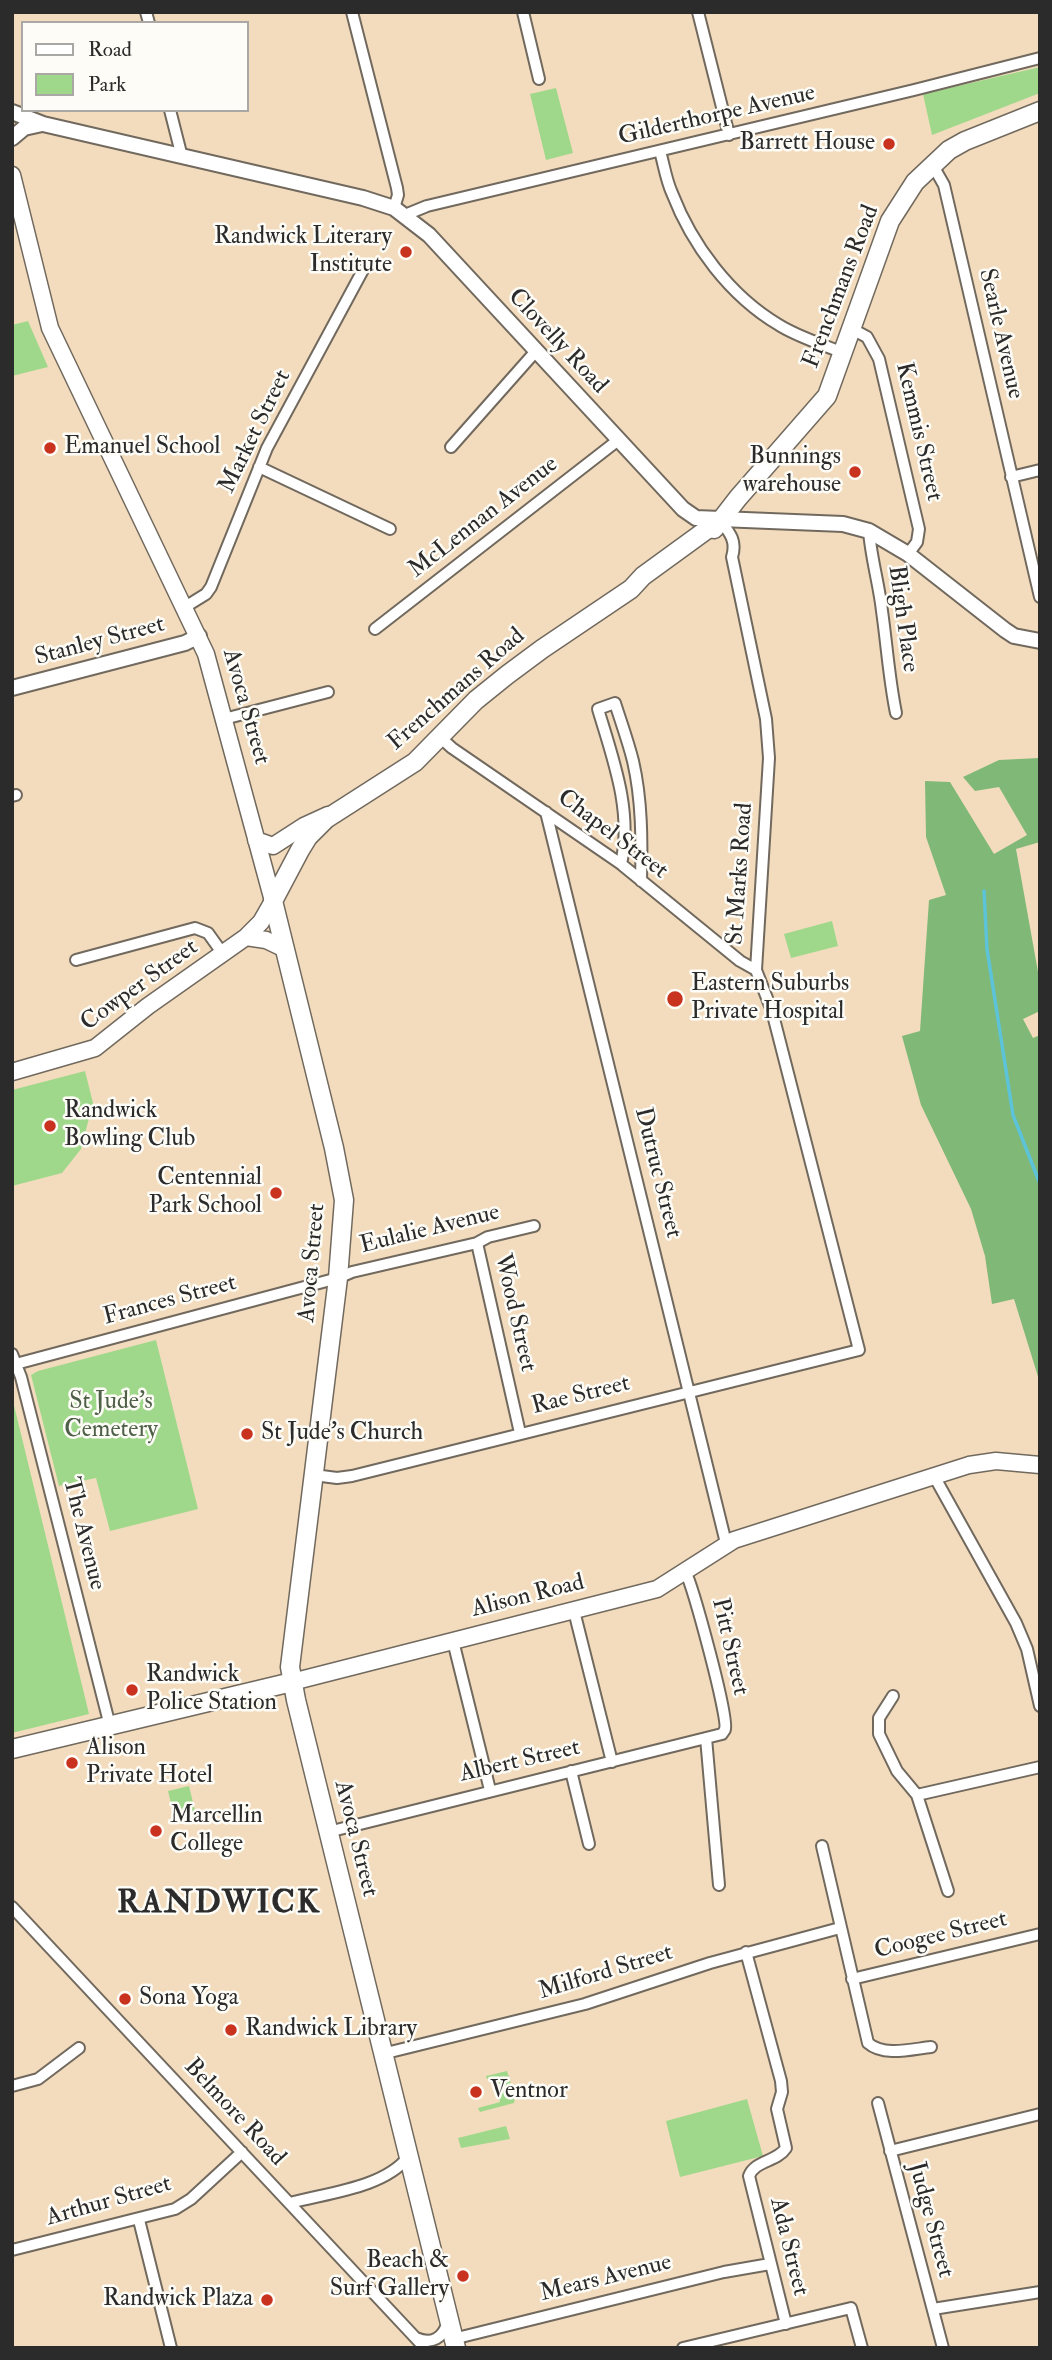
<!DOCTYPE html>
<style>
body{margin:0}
#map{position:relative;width:1052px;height:2360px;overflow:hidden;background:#f3dcbd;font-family:"IM FELL Double Pica",serif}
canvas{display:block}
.frame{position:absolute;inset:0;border:14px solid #2b2b2b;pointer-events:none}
.legend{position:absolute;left:21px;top:21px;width:228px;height:91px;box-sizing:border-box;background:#fdfcf7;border:2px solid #a9a8a5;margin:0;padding:9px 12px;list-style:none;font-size:21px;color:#2b2b2b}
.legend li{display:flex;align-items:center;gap:14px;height:35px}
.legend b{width:35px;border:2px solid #a9a8a5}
</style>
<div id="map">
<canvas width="1052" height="2360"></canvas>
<div class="frame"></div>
<ul class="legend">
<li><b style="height:9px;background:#fff"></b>Road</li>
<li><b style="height:19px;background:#a0d88b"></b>Park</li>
</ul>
</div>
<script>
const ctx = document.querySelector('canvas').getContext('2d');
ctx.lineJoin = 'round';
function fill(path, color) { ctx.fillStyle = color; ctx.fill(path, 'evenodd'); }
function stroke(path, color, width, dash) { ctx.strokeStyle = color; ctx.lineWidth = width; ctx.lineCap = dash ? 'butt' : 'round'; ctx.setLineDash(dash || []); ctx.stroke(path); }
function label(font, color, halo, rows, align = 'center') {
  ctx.font = font + ' "IM FELL Double Pica",serif'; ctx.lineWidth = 5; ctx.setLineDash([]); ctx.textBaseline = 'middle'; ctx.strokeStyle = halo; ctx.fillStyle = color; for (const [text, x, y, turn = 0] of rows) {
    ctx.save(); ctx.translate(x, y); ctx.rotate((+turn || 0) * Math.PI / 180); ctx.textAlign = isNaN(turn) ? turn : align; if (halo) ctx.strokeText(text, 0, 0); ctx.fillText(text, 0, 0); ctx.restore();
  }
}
const green = new Path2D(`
 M 1040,67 L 1040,93 L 932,135 L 923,94 Z
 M 556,88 L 573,153 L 546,160 L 530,94 Z
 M 28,321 L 48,367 L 12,376 L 12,325 Z
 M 832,921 L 838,946 L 791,958 L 784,934 Z
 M 85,1071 L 93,1103 L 81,1149 L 62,1173 L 12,1186 L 12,1090 Z
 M 156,1340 L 198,1509 L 110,1531 L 96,1478 L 59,1486 L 31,1375 L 38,1371 Z
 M 12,1397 L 89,1714 L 12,1733 Z
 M 189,1786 L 197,1819 L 176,1824 L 168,1791 Z
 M 507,2071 L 515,2097 L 514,2103 L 480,2112 L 478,2108 L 500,2102 L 494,2077 L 487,2079 L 486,2076 Z
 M 747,2099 L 763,2156 L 680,2177 L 666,2121 Z
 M 506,2126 L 510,2139 L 461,2148 L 458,2138 Z`);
const forest = new Path2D(`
 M 1039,758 L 1040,842 L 1016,849 L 1040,983 L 1040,1011 L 1023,1019 L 1033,1038 L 1040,1035 L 1040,1383 L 1014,1299 L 992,1304 L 985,1256 L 971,1209 L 921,1105 L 902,1036 L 920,1031 L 929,900 L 946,895 L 926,837 L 925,781 L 950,782 L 994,854 L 1027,835 L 999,787 L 975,791 L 963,777 L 999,760 Z`);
const stream = new Path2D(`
 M 984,891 L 987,949 L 1013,1115 L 1040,1184`);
const minor = new Path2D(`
 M 146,12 L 149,23
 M 352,12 L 397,188 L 398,195 L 394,208
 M 523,12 L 539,79
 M 698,12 L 729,135
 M 170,110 L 182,157
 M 660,151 C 664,165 666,180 672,193 C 692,245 730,296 779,325 C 798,337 822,344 843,353
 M 932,164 L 944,185 L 1040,597
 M 405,215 L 427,206 L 914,90 L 1040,58
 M 852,329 L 867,337 L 879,359 L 919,529 L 917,542 L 908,554
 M 451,447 L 536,351
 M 259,467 L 390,529
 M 1011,477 L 1040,470
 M 869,531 C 871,558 879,584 882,611 C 887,646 889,679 896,713
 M 185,607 L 206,594 L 211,587 L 267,448 L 363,270
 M 375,629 L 617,441
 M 224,719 L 328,692
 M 441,738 L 452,748 L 621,864 L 740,961 L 756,970
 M 12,796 L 16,795
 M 546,812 L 726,1543
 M 621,864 C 633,812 613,759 598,709 L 615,703 C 621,722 628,741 633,761 C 642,800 642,841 641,881
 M 76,960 L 195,928 L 208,933 L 223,954
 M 477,1243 L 520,1433
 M 12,1354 L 21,1377 L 110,1726
 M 12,1365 L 338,1278 L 352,1272 L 477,1243 L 488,1237 L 534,1226
 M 314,1475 L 337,1478 L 352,1476 L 859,1350 L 772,1011 L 756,970 L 769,758 L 766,719 L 732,557 C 737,541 730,533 720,520
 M 934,1476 L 1016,1623 L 1027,1649 L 1040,1706
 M 574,1611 L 612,1762
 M 453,1641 L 490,1790
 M 893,1696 L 879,1718 L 879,1734 L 897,1771 L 917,1795 L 948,1891
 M 706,1738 L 719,1885
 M 571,1771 L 589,1844
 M 917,1795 L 1040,1767
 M 328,1832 L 722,1734 C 723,1732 725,1731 725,1729 C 729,1718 693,1586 685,1571
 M 822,1846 L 868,2043 C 884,2057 912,2049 931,2047
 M 12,1907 L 425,2348
 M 746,1952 L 781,2081 L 782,2092 L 777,2109 L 786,2148 C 777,2162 755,2160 749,2176 L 786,2324
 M 852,1979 L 1040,1934
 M 382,2054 L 585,2004 L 710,1963 L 840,1928
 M 12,2086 L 38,2079 L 79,2048
 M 878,2103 L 943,2348
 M 890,2151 L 1040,2114
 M 290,2203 C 326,2193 384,2188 408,2157
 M 139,2220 L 171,2348
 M 12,2250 L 175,2209 L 191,2199 L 242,2152
 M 933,2309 L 1040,2292
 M 416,2338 C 432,2345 443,2338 448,2322
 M 453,2339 L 724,2272 L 770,2264
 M 683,2348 L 851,2308 L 862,2348`);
const tertiary = new Path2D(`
 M 12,112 L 43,124 L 363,198 L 394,208 L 429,235 L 683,509 L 696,518 L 843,524 L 869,531 L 908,554 L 1005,630 L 1014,636 L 1040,641
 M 12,138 L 24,128 L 42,124
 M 12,688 L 185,643 L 199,636`);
const secondary = new Path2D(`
 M 12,175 L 50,328 L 206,654 L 273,901 L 261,922 L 246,937 L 148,1006 L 95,1048 L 12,1072
 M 256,840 L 273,846 L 304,826 L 328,815
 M 246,937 L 266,940 L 285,949
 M 292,1682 L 657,1589 L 734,1540 L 969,1465 L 996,1461 L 1040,1465`);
const primary = new Path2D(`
 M 714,529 L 738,498 L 827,396 L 890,221 L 915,182 L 949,150 L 965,141 L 1040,111
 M 12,1749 L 292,1682
 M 456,2348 L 296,1700 L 290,1667 L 338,1278 L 344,1200 L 334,1148 L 273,901 L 300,850 L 308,837 L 326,819 L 415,762 L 476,700 L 507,675 L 542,649 L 631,589 L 643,576 L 720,520`);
const markers = [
 [889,144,7,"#c8321e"],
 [406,252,7,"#c8321e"],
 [50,448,7,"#c8321e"],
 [855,472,7,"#c8321e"],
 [675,999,9,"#c8321e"],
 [50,1126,7,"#c8321e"],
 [276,1193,7,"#c8321e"],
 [247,1434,7,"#c8321e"],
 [132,1690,7,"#c8321e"],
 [72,1763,7,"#c8321e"],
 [156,1831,7,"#c8321e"],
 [125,1999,7,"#c8321e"],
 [231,2030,7,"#c8321e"],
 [476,2092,7,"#c8321e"],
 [463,2276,7,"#c8321e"],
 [267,2300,7,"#c8321e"]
];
const streetNames = [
 ["Gilderthorpe Avenue",717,116,-13],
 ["Frenchmans Road",842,287,-69],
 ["Searle Avenue",1000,334,77],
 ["Clovelly Road",557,342,47],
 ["Market Street",256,432,-64],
 ["Kemmis Street",918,432,77],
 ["McLennan Avenue",484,518,-38],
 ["Bligh Place",902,619,82],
 ["Stanley Street",100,642,-15],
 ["Frenchmans Road",457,690,-41],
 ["Avoca Street",245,707,74],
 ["Chapel Street",612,835,37],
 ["St Marks Road",741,874,-86],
 ["Cowper Street",140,986,-36],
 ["Dutruc Street",657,1173,76],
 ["Eulalie Avenue",430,1230,-14],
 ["Avoca Street",313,1263,-85],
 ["Frances Street",170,1301,-15],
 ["Wood Street",514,1313,77],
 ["Rae Street",581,1396,-14],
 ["The Avenue",83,1534,76],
 ["Alison Road",528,1597,-14],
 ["Pitt Street",729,1647,77],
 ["Albert Street",520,1762,-13],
 ["Avoca Street",355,1839,76],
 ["Coogee Street",941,1936,-14],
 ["Milford Street",606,1973,-17],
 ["Belmore Road",234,2113,47],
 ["Arthur Street",109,2202,-16],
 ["Judge Street",930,2220,75],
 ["Ada Street",788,2247,76],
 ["Mears Avenue",606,2279,-14]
];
const poiNames = [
 ["Barrett House",875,144,"right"],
 ["Randwick Literary",392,238,"right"],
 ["Institute",392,266,"right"],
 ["Emanuel School",64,448],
 ["Bunnings",841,458,"right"],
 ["warehouse",841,486,"right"],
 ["Eastern Suburbs",691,985],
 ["Private Hospital",691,1013],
 ["Randwick",64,1112],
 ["Bowling Club",64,1140],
 ["Centennial",262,1179,"right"],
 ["Park School",262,1207,"right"],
 ["St Jude's Church",261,1434],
 ["Randwick",146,1676],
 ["Police Station",146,1704],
 ["Alison",86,1749],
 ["Private Hotel",86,1777],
 ["Marcellin",170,1817],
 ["College",170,1845],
 ["Sona Yoga",139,1999],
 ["Randwick Library",245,2030],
 ["Ventnor",490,2092],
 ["Beach &",449,2262,"right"],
 ["Surf Gallery",449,2290,"right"],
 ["Randwick Plaza",253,2300,"right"]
];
const parkNames = [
 ["St Jude's",111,1403],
 ["Cemetery",111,1431]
];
const districtNames = [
 ["RANDWICK",219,1905]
];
fill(green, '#a0d88b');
fill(forest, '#80b877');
stroke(stream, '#5cc3d9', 3.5);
stroke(minor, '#71695e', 14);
stroke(tertiary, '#71695e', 18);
stroke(secondary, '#71695e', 19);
stroke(primary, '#71695e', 21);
stroke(minor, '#fff', 10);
stroke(tertiary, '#fff', 14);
stroke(secondary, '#fff', 16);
stroke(primary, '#fff', 18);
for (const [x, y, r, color] of markers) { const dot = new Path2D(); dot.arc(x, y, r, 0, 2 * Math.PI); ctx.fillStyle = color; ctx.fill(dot); stroke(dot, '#fdfcf7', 2.5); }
label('24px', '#2b2b2b', '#fdfcf7', streetNames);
label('24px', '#2b2b2b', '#fdfcf7', poiNames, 'left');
label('24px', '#4e5f48', '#fdfcf7', parkNames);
ctx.letterSpacing = '2px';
label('bold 32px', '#2b2b2b', '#fdfcf7', districtNames);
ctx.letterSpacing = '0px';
</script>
